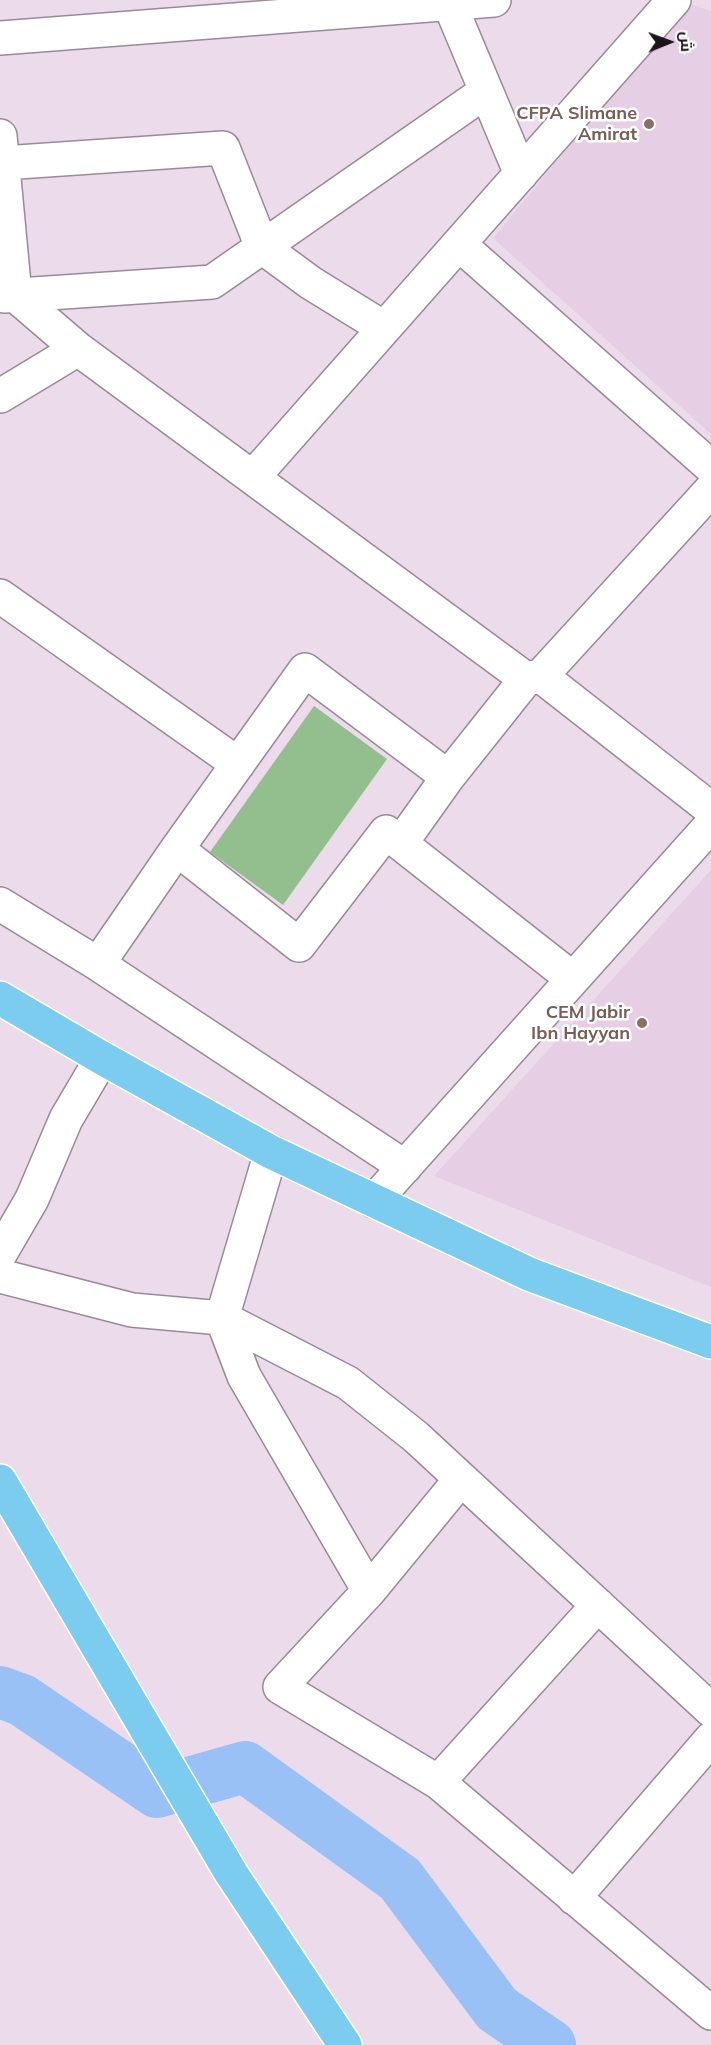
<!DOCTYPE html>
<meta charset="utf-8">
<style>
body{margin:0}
#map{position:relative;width:711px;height:2045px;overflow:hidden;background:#ecdbea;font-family:Mulish,Cairo,sans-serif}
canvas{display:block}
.north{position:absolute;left:639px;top:12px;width:60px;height:60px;-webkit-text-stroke:4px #fff;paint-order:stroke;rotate:89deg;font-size:16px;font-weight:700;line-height:24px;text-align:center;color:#1b151a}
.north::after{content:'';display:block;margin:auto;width:21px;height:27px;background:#1b151a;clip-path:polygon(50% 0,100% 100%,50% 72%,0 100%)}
</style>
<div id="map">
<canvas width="711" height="2045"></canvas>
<div class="north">ش</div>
</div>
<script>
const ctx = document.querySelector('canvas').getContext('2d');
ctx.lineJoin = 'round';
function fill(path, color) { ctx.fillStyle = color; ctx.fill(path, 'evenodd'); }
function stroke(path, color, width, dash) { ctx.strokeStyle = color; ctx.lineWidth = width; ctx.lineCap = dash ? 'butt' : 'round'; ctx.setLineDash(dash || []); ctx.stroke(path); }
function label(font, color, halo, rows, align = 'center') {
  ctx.font = font + ' Mulish,sans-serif'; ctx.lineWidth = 5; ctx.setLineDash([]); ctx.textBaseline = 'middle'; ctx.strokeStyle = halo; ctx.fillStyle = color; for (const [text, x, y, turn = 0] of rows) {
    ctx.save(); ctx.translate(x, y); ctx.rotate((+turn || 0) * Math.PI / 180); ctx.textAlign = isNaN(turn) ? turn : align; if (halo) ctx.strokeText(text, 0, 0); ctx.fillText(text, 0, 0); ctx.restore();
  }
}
const built = new Path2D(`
 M 688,3 L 711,11 L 711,434 L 493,238 Z
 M 711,870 L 711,1287 L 434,1176 Z`);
const green = new Path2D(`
 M 314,706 L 387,759 L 283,905 L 210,852 Z`);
const river = new Path2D(`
 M 0,1692 L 22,1700 L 157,1792 L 245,1767 L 400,1879 L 497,2009 L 550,2045`);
const minor = new Path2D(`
 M 448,0 L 521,174
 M 0,38 L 494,0
 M 0,136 L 15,295 L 78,349 L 526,679
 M 3,163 L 223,148 L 262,247 L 311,283 L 384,328
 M 459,244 L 711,467
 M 4,296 L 212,282 L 485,92
 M 0,396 L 78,349
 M 253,477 L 674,0
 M 0,596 L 238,764
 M 541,676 L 711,809
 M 401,843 L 448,777 L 526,679 L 541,676 L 711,490
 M 177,849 L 305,670 L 448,777
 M 0,904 L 98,964 L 405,1167
 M 98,964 L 177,849 L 299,945 L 386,832 L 573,979
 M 271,1152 L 222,1318 L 244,1376 L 369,1591
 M 374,1201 L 711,825
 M 0,1254 L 32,1199 L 66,1119 L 102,1058
 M 0,1276 L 132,1310 L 222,1318 L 348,1383 L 416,1437 L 711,1710
 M 461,1479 L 369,1591 L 280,1687 L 438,1782 L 711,2013
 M 438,1782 L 598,1605
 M 574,1898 L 711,1739`);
const major = new Path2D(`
 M 0,998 L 102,1058 L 271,1152 L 529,1274 L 711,1342
 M 0,1481 L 231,1873 L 345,2045`);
const markers = [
 [649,124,6,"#8d6e63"],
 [642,1023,6,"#8d6e63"]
];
const educationNames = [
 ["CFPA Slimane",637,114],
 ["Amirat",637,135],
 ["CEM Jabir",630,1013],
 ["Ibn Hayyan",630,1034]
];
fill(built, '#e6cfe4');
fill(green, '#93be8e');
stroke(river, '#9ac1f6', 52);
stroke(minor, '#9a8a99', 36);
stroke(major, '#fff', 36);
stroke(minor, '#fff', 33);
stroke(major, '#7bccee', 33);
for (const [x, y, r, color] of markers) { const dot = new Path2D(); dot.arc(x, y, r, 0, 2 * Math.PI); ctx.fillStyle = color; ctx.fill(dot); stroke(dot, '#fff', 2); }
label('bold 18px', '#785e54', '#fff', educationNames, 'right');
</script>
